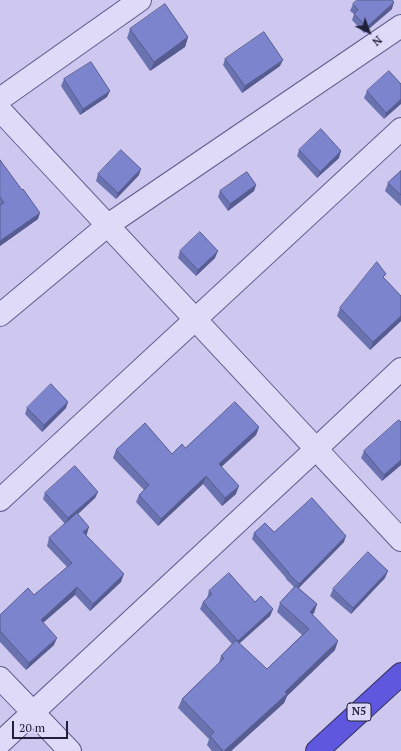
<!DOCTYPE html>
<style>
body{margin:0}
#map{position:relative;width:401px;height:751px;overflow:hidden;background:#cec7ef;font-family:"PT Serif",serif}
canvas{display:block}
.north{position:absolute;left:349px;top:12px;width:40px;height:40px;-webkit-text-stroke:3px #ddd6f6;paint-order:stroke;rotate:138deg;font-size:11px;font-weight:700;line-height:16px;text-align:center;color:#20203b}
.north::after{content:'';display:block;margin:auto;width:14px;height:18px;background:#20203b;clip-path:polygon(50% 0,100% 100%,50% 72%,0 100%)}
.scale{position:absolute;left:12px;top:721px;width:56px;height:18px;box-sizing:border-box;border:2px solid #20203b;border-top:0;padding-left:5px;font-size:12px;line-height:14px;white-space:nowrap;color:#20203b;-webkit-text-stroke:3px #ddd6f6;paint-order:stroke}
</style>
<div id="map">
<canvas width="401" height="751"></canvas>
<div class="north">N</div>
<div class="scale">20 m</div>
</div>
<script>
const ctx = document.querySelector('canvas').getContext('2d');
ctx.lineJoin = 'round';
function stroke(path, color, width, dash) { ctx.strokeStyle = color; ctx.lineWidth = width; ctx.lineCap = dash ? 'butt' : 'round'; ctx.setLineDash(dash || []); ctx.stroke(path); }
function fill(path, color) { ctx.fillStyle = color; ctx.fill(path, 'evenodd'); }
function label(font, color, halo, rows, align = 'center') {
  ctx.font = font + ' "PT Serif",serif'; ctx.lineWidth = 3; ctx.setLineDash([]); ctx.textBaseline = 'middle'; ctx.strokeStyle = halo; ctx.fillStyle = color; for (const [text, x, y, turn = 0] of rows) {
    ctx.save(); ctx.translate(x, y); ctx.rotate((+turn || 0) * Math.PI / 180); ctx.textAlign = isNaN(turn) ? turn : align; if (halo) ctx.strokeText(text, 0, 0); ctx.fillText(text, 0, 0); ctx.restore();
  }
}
const street = new Path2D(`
 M 0,99 L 140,0
 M 0,110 L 401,540
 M 0,315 L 108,225 L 401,26
 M 0,500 L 401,129
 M 0,678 L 70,751
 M 0,743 L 316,449 L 401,369`);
const highway = new Path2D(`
 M 317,751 L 401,674`);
const wall = new Path2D(`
 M 353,4 L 392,9 L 364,33 L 352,20 L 354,14 L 350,11 Z
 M 130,29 L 188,37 L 185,47 L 150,71 L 127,38 Z
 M 225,59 L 280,66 L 242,93 L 223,65 Z
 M 64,79 L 107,97 L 80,115 L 61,86 Z
 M 401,84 L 384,119 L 364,98 L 367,91 Z
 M 299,150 L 339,158 L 317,178 L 297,156 Z
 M 0,160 L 38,219 L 0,246 Z
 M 401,171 L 401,206 L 385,191 L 388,183 Z
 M 98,174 L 139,175 L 116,199 L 96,181 Z
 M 256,185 L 254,191 L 228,211 L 218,197 L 220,191 Z
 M 180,251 L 215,258 L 196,276 L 178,258 Z
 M 384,278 L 401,296 L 401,321 L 370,350 L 337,316 L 340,308 Z
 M 27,408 L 66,408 L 42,432 L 25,414 Z
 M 401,422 L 401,465 L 382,481 L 361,458 L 364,451 Z
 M 259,427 L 256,435 L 221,467 L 236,494 L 222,506 L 203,484 L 158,526 L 136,502 L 139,495 L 144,490 L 113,458 L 116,450 L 172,454 L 185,448 Z
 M 98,492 L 95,498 L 78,514 L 87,534 L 86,535 L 121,582 L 90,611 L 75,595 L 43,623 L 54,645 L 26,670 L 0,642 L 0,615 L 34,595 L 67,567 L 47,546 L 49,538 L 65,524 L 43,499 L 45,493 Z
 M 274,532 L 344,542 L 298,588 L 317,604 L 314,613 L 312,614 L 335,650 L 287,696 L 284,703 L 231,751 L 212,751 L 207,745 L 209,739 L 178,708 L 182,699 L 219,663 L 221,656 L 232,644 L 200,609 L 203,602 L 207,598 L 209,591 L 255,602 L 273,609 L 270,616 L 239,644 L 267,669 L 302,635 L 277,612 L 280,603 L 294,587 L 286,579 L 286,578 L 252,539 L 254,533 Z
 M 385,578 L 351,614 L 330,596 L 333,589 Z`);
const shadedWall = new Path2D(`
 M 394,2 L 392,9 L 364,33 L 367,27 Z
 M 188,37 L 185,47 L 150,71 L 154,62 Z
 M 283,60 L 280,66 L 242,93 L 245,86 Z
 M 110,91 L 107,97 L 80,115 L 83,109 Z
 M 401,99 L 401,104 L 384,119 L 386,113 Z
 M 341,151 L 339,158 L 317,178 L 320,172 Z
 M 141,169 L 139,175 L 116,199 L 118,193 Z
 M 256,185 L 254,191 L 228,211 L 230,204 Z
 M 40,213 L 38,219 L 0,246 L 0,241 Z
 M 218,251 L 215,258 L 196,276 L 198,270 Z
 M 401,316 L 401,321 L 370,350 L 373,342 Z
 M 68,402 L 66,408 L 42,432 L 44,425 Z
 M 259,427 L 256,435 L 216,472 L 219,464 Z
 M 401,460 L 401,465 L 382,481 L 384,475 Z
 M 206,476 L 203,484 L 158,526 L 161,519 Z
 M 239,486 L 236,494 L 222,506 L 225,498 Z
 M 98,492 L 95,498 L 66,525 L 68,518 Z
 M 89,527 L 87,534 L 81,540 L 83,532 Z
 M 346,536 L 344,542 L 297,590 L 299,584 Z
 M 388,571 L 385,578 L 351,614 L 353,608 Z
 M 124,574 L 121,582 L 90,611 L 93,604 Z
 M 77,587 L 75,595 L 38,627 L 41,620 Z
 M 317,604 L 314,613 L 307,620 L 310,612 Z
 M 273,609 L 270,616 L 235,647 L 238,641 Z
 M 57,638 L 54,645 L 26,670 L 29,663 Z
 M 338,641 L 335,650 L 287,696 L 284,703 L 231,751 L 224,751 Z`);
const building = new Path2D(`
 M 357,0 L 392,0 L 394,2 L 367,27 L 354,14 L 358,10 L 353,4 Z
 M 165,4 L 188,37 L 154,62 L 130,29 Z
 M 264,32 L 283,60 L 245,86 L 225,59 Z
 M 91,62 L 110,91 L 83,109 L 64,79 Z
 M 389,71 L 401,84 L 401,99 L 386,113 L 367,91 Z
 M 321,129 L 341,151 L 320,172 L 299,150 Z
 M 121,150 L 141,169 L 118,193 L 98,174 Z
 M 0,160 L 22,190 L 23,189 L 40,213 L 0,241 L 0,205 L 4,203 L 0,197 Z
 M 401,171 L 401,195 L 388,183 Z
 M 247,172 L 256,185 L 230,204 L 220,191 Z
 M 200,232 L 218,251 L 198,270 L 180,251 Z
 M 377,262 L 386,274 L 383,277 L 401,296 L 401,316 L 373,342 L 340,308 Z
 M 51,384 L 68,402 L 44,425 L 27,408 Z
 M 235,402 L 259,427 L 219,464 L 239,486 L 225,498 L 206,476 L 161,519 L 139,495 L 149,485 L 116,450 L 145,423 L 172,454 L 182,444 L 185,448 Z
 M 399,420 L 401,422 L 401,460 L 384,475 L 364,451 Z
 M 75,466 L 98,492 L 68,518 L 45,493 Z
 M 312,498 L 346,536 L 299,584 L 288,573 L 289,573 L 254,533 L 265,523 L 274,532 Z
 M 77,513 L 89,527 L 83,532 L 124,574 L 93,604 L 77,587 L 41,620 L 57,638 L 29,663 L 0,631 L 0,615 L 28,588 L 34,595 L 72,563 L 49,538 Z
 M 368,552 L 388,571 L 353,608 L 333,589 Z
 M 229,573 L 255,602 L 261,596 L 273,609 L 238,641 L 203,602 L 212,594 L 209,591 Z
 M 296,586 L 317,604 L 310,612 L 338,641 L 285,692 L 287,694 L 224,751 L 223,751 L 210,736 L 214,732 L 182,699 L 224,658 L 221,656 L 236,640 L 267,669 L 309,629 L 280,603 Z`);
const shields = [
 [359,712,24]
];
const shieldNames = [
 ["N5",359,712]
];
stroke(street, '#5d5c8b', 24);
stroke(highway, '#303159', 24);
stroke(street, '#e0daf9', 22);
stroke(highway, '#5f58de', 22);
fill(wall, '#6b72b0');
fill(shadedWall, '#575c90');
fill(building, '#7c84cd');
stroke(building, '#575c90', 1);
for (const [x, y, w] of shields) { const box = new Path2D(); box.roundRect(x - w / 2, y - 9, w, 18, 3); ctx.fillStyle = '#ddd6f6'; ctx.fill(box); stroke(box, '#20203b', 1); }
label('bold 11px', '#20203b', null, shieldNames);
</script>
